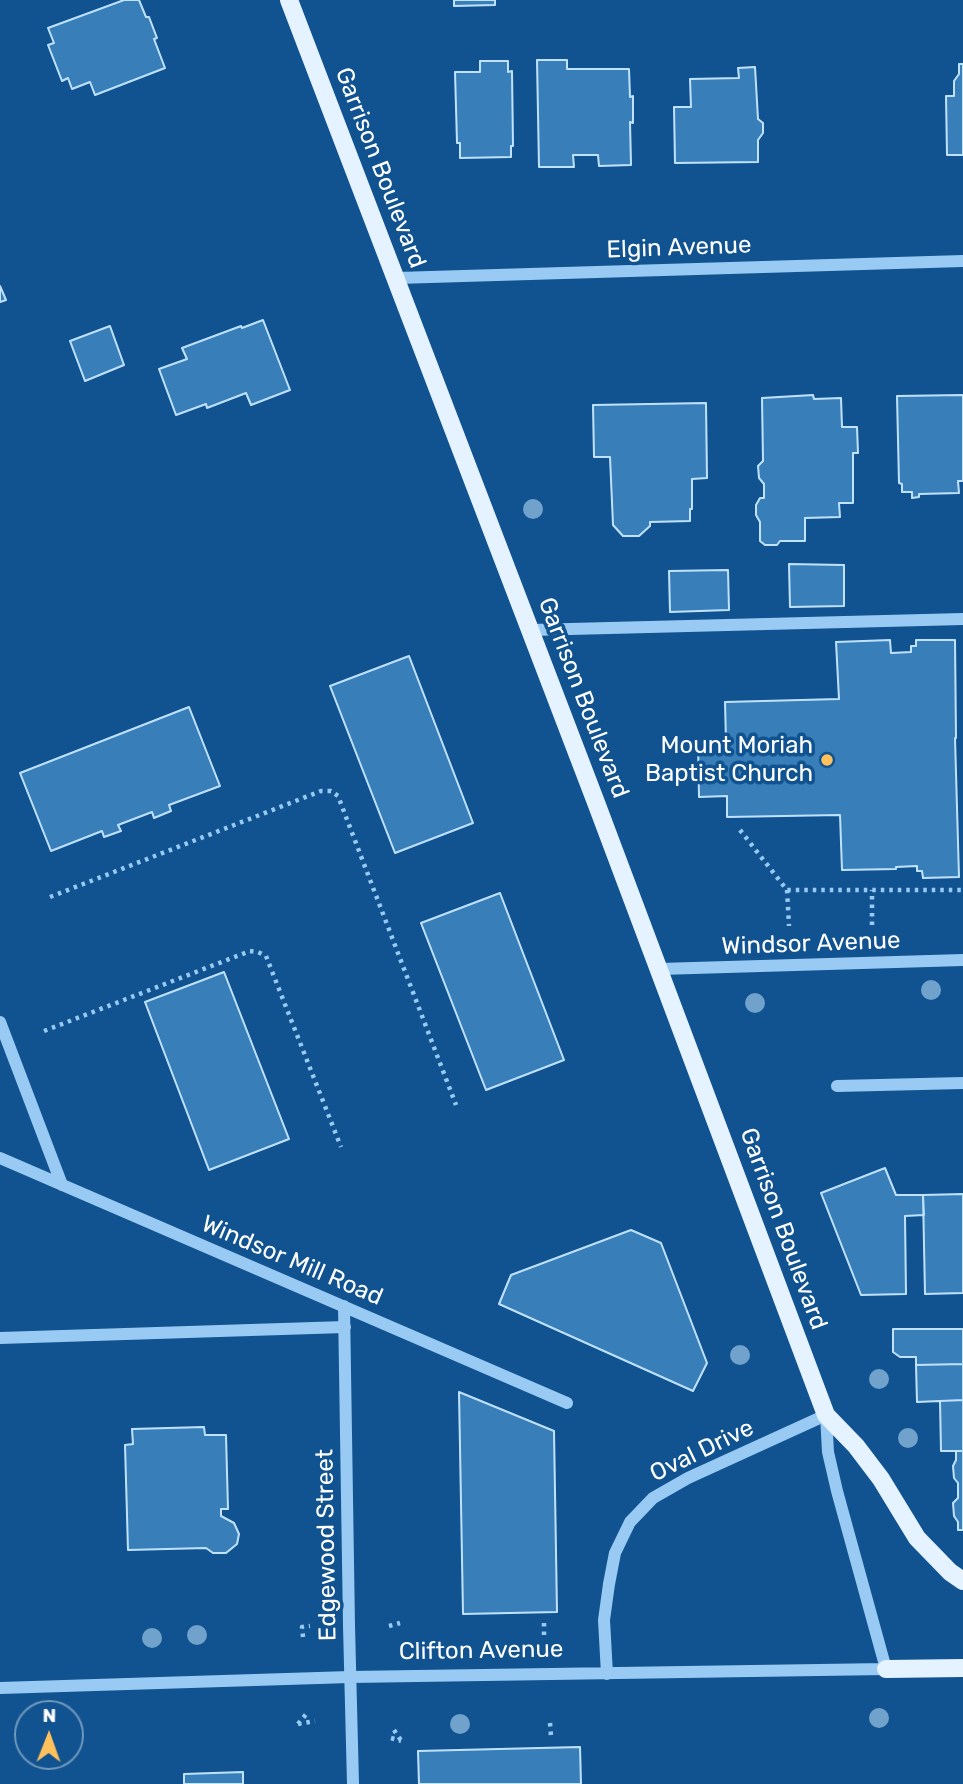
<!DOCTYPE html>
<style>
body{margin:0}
#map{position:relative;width:963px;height:1784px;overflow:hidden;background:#105390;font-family:Rubik,sans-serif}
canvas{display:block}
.north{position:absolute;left:14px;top:1700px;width:70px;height:70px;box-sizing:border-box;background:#105390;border:2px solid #7098bc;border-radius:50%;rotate:1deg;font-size:19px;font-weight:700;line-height:28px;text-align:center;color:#fff}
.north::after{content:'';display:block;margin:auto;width:24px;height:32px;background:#ffc15b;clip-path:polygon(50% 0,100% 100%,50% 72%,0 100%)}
</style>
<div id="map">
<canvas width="963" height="1784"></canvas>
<div class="north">N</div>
</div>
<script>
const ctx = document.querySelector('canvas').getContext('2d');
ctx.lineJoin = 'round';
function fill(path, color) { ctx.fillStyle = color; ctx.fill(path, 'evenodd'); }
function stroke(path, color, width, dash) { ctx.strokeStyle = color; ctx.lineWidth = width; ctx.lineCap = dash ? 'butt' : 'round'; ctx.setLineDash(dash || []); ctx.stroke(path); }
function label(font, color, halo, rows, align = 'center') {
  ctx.font = font + ' Rubik,sans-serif'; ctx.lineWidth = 7; ctx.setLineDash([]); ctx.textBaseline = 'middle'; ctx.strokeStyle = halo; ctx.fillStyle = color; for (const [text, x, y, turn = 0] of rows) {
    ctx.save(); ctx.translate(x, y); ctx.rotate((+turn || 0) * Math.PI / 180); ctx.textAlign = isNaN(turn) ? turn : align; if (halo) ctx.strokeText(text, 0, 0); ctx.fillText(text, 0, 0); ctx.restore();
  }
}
const building = new Path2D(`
 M 124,0 L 139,0 L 146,17 L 149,17 L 157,38 L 154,39 L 165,68 L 95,95 L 90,82 L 72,89 L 68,78 L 62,81 L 48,45 L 54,43 L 48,28 Z
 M 454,0 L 495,0 L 495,5 L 454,6 Z
 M 537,60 L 567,60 L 567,69 L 629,69 L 630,97 L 633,96 L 633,123 L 630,122 L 631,165 L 599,166 L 598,155 L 573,155 L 574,167 L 539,167 Z
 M 480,61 L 508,61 L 508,72 L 512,71 L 513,146 L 511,146 L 511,157 L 460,158 L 460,143 L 457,143 L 455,72 L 480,72 Z
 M 959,64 L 963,64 L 963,155 L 947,155 L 946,96 L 954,96 L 954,81 L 959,74 Z
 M 755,67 L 758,119 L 763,123 L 763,133 L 758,140 L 758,162 L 675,163 L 674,107 L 691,107 L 690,79 L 739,78 L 738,68 Z
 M 0,286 L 6,300 L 0,302 Z
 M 263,320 L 290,390 L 251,405 L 246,393 L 207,408 L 206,404 L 176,415 L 159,369 L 187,359 L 182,348 L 241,326 L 242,328 Z
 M 110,326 L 124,365 L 85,381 L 70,341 Z
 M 813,395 L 814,399 L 841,398 L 842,427 L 857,427 L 858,453 L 853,453 L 853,503 L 839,503 L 840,517 L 805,518 L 805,541 L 780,541 L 777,545 L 765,545 L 760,541 L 760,522 L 756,515 L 756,505 L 760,498 L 764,498 L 764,484 L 759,478 L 758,466 L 763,461 L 762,398 Z
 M 963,395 L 963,481 L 958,481 L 959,493 L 919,494 L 919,497 L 912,498 L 912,492 L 902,492 L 902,484 L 899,483 L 897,396 Z
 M 706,403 L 707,478 L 692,479 L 692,509 L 690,509 L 690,521 L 650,522 L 650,526 L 639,536 L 623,536 L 613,525 L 610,457 L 594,457 L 593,405 Z
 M 789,564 L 844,565 L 844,606 L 790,607 Z
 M 728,570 L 729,610 L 670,612 L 669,571 Z
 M 890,640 L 891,653 L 911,652 L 911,646 L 916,646 L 916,640 L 955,640 L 956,738 L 955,738 L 959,877 L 923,878 L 922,871 L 917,871 L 917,866 L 896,867 L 896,869 L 842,870 L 840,815 L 727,817 L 727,796 L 699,797 L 698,742 L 726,742 L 725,702 L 839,699 L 836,642 Z
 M 409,656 L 473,823 L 395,853 L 330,686 Z
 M 189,707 L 220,786 L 169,805 L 171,811 L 154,818 L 152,812 L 118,825 L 121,831 L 104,837 L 102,831 L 51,851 L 20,773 Z
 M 500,893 L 564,1060 L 486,1090 L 421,923 Z
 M 224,972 L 289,1139 L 209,1170 L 145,1002 Z
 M 885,1168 L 896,1195 L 923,1195 L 924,1215 L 905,1216 L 906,1294 L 861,1295 L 821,1193 Z
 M 963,1194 L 963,1293 L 925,1294 L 923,1195 Z
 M 631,1230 L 661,1243 L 707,1363 L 693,1391 L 499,1304 L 511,1275 Z
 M 893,1329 L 963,1329 L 963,1364 L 916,1365 L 916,1357 L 900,1357 L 893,1352 Z
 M 963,1364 L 963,1400 L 917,1402 L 916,1365 Z
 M 459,1392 L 554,1431 L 557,1612 L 463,1614 Z
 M 963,1400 L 963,1451 L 941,1451 L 940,1401 Z
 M 204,1427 L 205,1435 L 226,1435 L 228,1509 L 221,1509 L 221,1516 L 234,1523 L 239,1534 L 237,1544 L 226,1553 L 213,1553 L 206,1548 L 128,1550 L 125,1445 L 133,1444 L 132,1429 Z
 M 956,1451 L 963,1451 L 963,1530 L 958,1530 L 958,1522 L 954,1516 L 953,1503 L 958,1498 L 958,1483 L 954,1478 L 953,1466 L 956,1460 Z
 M 580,1747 L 581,1784 L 419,1784 L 418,1751 Z
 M 243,1772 L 243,1784 L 184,1784 L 184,1774 Z`);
const path = new Path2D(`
 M 740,830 L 787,890 L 963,890
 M 787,890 L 789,926
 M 50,897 L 321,791 L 331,791 L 338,796 L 456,1105
 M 872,925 L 872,890
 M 44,1031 L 250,951 L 258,952 L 266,956 L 341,1147
 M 544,1623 L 544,1640
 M 389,1626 L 400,1623
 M 303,1637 L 302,1627 L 310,1626
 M 550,1723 L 551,1736
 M 298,1724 L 315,1721
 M 298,1724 L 308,1712
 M 394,1730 L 402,1742
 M 391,1738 L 401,1741`);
const minor = new Path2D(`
 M 397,278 L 963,261
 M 531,630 L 963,619
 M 660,969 L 963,960
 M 0,1022 L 62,1185
 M 837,1086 L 963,1083
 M 0,1158 L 567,1403
 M 344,1306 L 349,1626 L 353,1784
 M 0,1338 L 345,1327
 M 0,1688 L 350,1677 L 886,1669 L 837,1491 L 828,1452 L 826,1415 L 688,1478 L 653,1498 L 630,1522 L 615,1553 L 609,1584 L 604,1620 L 607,1674`);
const major = new Path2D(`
 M 289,0 C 471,471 650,942 826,1415 L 856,1446 L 881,1479 L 917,1538 L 950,1572 L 963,1581
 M 886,1669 L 963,1668`);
const trees = [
 [533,509],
 [931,990],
 [755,1003],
 [740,1355],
 [879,1379],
 [908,1438],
 [197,1635],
 [152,1638],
 [879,1718],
 [460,1724]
];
const markers = [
 [827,760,7,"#ffc15b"]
];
const streetNames = [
 ["Garrison Boulevard",380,168,69],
 ["Elgin Avenue",679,248,-2],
 ["Garrison Boulevard",583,698,69],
 ["Windsor Avenue",811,944,-2],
 ["Garrison Boulevard",783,1229,70],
 ["Windsor Mill Road",292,1261,23],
 ["Oval Drive",702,1451,-26],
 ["Edgewood Street",327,1545,-91],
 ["Clifton Avenue",481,1651,-1]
];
const poiNames = [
 ["Mount Moriah",813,746],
 ["Baptist Church",813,774]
];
fill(building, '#387eb9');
stroke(building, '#c1e2fe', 2);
stroke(path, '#99caf3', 4.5, [3.5, 5]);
stroke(minor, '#99caf3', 12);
stroke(major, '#e5f2ff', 18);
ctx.fillStyle = '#71a2cc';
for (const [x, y] of trees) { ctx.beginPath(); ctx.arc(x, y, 10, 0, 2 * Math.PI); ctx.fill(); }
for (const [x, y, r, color] of markers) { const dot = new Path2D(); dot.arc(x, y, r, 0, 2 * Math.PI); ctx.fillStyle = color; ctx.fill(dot); stroke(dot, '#105390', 2.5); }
label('24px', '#fff', '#105390', streetNames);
label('24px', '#fff', '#105390', poiNames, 'right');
</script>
